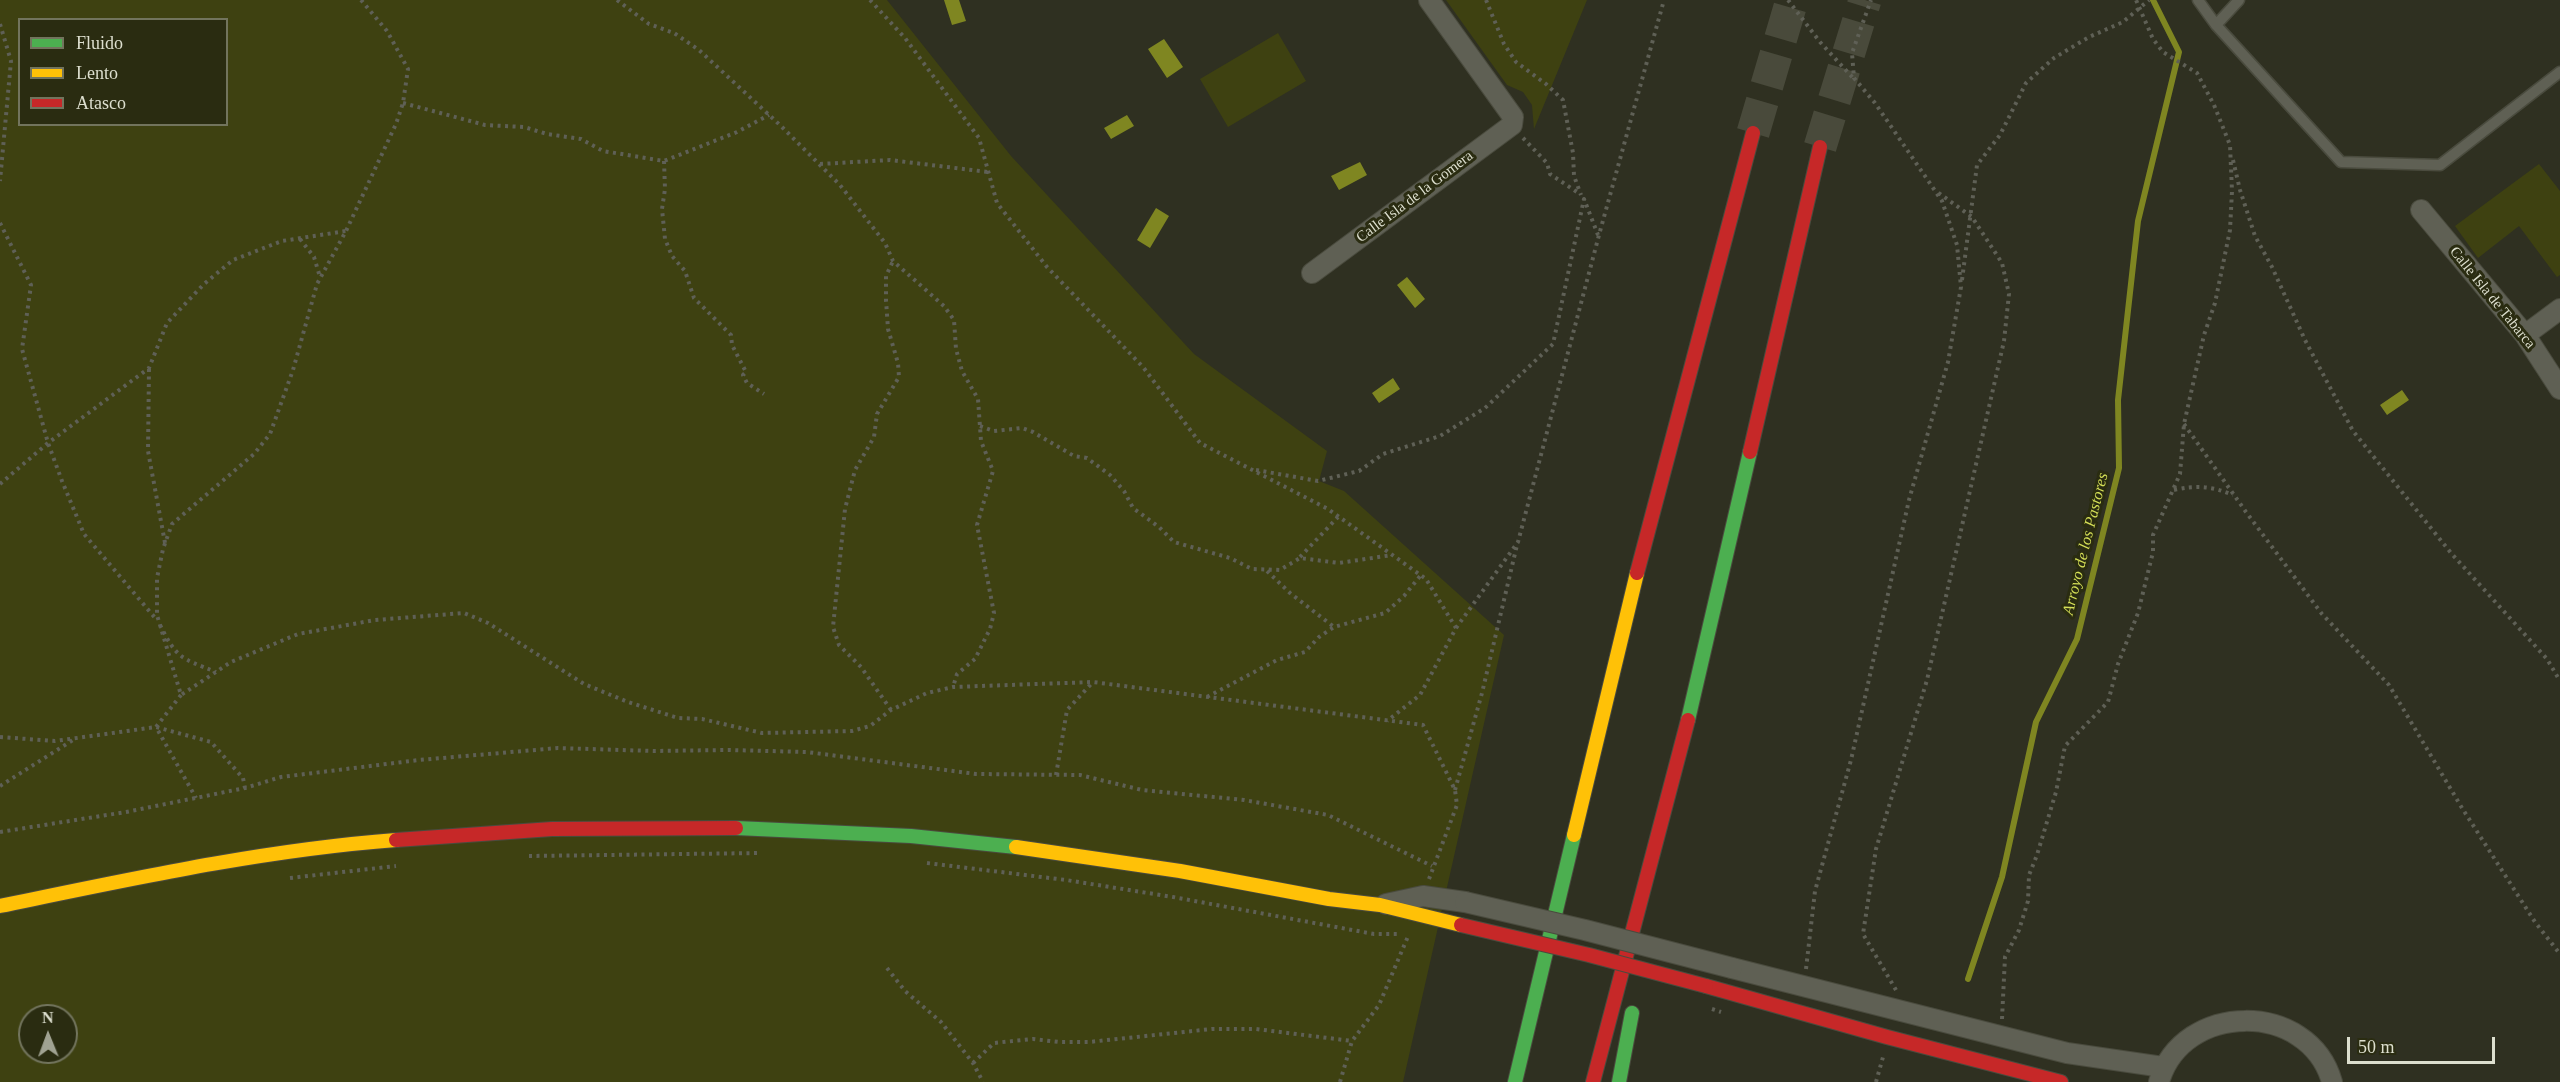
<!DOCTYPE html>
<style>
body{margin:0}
#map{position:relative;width:2560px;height:1082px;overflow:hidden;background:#2f3021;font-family:"Times New Roman",serif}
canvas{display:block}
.legend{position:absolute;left:18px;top:18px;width:210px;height:108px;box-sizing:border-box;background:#2a2c11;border:2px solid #72745d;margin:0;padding:8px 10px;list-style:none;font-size:18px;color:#dddfcf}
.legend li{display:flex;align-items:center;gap:12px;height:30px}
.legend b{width:30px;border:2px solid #72745d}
.north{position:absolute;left:18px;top:1004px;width:60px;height:60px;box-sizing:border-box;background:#2a2c11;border:2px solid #72745d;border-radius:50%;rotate:359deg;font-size:16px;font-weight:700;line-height:24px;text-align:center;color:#dddfcf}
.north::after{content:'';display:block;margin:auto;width:21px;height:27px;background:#a0a292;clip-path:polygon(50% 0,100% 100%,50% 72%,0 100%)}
.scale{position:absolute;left:2347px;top:1037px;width:148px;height:27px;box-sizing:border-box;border:3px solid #dddfcf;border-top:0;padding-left:8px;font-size:18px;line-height:21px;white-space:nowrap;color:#dddfcf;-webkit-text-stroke:4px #2a2c11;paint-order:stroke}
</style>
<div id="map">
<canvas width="2560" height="1082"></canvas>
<ul class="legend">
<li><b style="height:8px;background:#4caf50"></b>Fluido</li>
<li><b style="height:8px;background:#ffc107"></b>Lento</li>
<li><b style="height:8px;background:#c62828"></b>Atasco</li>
</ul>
<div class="north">N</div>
<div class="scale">50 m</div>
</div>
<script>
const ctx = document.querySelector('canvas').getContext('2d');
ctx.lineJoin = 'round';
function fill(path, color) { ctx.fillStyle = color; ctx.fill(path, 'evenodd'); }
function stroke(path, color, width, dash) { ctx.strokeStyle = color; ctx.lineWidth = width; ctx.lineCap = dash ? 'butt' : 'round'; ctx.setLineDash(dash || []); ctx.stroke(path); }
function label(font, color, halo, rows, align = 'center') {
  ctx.font = font + ' "Times New Roman",serif'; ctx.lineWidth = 6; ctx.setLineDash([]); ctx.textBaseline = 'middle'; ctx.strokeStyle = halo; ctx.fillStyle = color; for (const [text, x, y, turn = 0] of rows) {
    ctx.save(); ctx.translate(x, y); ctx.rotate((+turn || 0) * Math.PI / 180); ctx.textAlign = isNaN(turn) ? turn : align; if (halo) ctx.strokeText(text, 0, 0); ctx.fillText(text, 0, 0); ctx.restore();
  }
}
const green = new Path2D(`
 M 0,0 L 887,0 L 1011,156 L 1194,354 L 1327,451 L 1319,481 L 1344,491 L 1504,635 L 1403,1082 L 0,1082 ZM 20,20 L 226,20 L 226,124 L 20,124 ZM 30,1016 L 66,1016 L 66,1052 L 30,1052 Z
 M 1446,0 L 1587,0 L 1534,129 L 1532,105 L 1523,92 L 1507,85 Z
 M 1278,33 L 1306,81 L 1228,127 L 1200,79 Z
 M 2539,164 L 2560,191 L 2560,275 L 2557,277 L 2519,226 L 2478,258 L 2455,226 Z`);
const water = new Path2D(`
 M 944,0 L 959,0 L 966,21 L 952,25 Z
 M 1164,39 L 1183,67 L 1167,78 L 1148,49 Z
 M 1127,115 L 1134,126 L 1111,139 L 1104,128 Z
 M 1360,162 L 1367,175 L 1339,190 L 1331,176 Z
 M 1156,208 L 1169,216 L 1150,248 L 1137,240 Z
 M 1407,277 L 1425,299 L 1415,308 L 1397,285 Z
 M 1393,378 L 1400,389 L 1379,403 L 1372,393 Z
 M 2402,390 L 2409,400 L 2387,415 L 2380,405 Z`);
const stream = new Path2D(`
 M 1968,979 L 2002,877 L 2036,722 L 2077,639 L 2119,468 L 2118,400 L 2138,221 L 2179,52 L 2153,0`);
const highwayTunnel = new Path2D(`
 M 1753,133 L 1792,0
 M 1820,147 L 1865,0`);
const path = new Path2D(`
 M 361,0 L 387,31 L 408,69 L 403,103 L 396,124 L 346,231 L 317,284 L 293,370 L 270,434 L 254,454 L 172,524 L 163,549 L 157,578 L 157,615 L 181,695 L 231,662 L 298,634 L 375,620 L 464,613 L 488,623 L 584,684 L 628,702 L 678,718 L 702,719 L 762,733 L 852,731 L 870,726 L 891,710 L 927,693 L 953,687 L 1093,682 L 1423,725 L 1455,790 L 1457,805 L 1429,879
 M 617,0 L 649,24 L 674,33 L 699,50 L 781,126 L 840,185 L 885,243 L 893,261 L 944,306 L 954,320 L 956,349 L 962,371 L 978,399 L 981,441 L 993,471 L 977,525 L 994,613 L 990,629 L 975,659 L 957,674 L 953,687
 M 870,0 L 905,38 L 979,138 L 997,203 L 1047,267 L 1143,367 L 1200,443 L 1328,509 L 1426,579 L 1456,628 L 1420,695 L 1387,721
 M 1486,0 L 1504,44 L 1516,62 L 1546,84 L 1563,100 L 1573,153 L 1574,176 L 1581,195
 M 1788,0 L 1820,42 L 1853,78
 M 0,24 L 11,61 L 0,181
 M 403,103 L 485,125 L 524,127 L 547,134 L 581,139 L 603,151 L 664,161 L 737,132 L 769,115
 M 1523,138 L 1547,163 L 1550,174 L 1580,194
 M 2233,160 L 2240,190 L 2255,236 L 2272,267 L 2305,340 L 2353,431 L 2451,553 L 2547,659 L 2560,681
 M 664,161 L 665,189 L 662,209 L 665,239 L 672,256 L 685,271 L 694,298 L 731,335 L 732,345 L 746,372 L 743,375 L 747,383 L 764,394
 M 820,164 L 890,160 L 988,172
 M 0,223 L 31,285 L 22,349 L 48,443 L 62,481 L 84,534 L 156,619
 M 300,239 L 314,257 L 320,277
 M 1962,280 L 1977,165 L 2000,135 L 2026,83 L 2054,58 L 2089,37 L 2123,22 L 2149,0
 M 149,369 L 148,451 L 165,543
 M 2184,424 L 2246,512 L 2322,614 L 2389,685 L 2462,808 L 2535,922 L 2560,954
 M 980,426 L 994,431 L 1022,428 L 1033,432 L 1074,456 L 1087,458 L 1110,475 L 1124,491 L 1133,508 L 1159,527 L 1174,542 L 1230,558 L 1252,569 L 1280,570 L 1300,558 L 1339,563 L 1392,555
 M 1256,470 L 1318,481 L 1359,471 L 1383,454 L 1440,436 L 1485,408 L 1553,344 L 1584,199 L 1598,235
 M 0,484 L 48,443 L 149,368 L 167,323 L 204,284 L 233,260 L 282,241 L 346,231
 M 2174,490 C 2196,485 2212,486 2233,495
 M 1300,557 L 1338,517
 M 1267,571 L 1290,593 L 1334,627
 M 160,625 C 177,659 181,658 216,672
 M 1456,628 L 1518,542 L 1599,235 L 1664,0
 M 181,695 L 156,727 L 196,798
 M 1207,697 L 1277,660 L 1305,652 L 1319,637 L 1334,627 L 1385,613 L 1404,596 L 1421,575
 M 891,710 L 861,667 L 839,645 L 833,627 L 845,509 L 855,470 L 874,437 L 877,414 L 899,377 L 898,363 L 888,329 L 886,300 L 886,276 L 893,261
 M 0,737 L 55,741 L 156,727 L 211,742 L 243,778 L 245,788
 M 1056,775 L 1067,710 L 1093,682
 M 0,786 L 73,740
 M 1455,790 L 1482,693 L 1517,545
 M 0,832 L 126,812 L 245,788 L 281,777 L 419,760 L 558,748 L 653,751 L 729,750 L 807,752 L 976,774 L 1080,775 L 1142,790 L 1244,800 L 1328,815 L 1432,866
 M 529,856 L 761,853
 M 927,863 L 1066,880 L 1173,897 L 1374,934 L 1397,934
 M 290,878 L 396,866
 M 887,968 L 905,991 L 941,1022 L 973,1063 L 983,1082
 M 1806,969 L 1815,891 L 1851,760 L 1909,500 L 1948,362 L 1961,287 L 1957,245 L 1942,201 L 1875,103 L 1854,78 L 1852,53 L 1871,0
 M 1896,990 L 1863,934 L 1876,849 L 1927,680 L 2004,341 L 2009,294 L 2002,263 L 1972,217 L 1936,191
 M 2002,1019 L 2005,957 L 2019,930 L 2028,901 L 2029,875 L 2037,855 L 2056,792 L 2065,746 L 2108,702 L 2118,664 L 2138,613 L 2153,552 L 2153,535 L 2180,474 L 2184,424 L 2204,335 L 2215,303 L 2230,230 L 2232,191 L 2230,145 L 2214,105 L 2197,73 L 2163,52 L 2153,39 L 2136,0
 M 973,1063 L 994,1043 L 1033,1039 L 1059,1042 L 1089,1042 L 1212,1029 L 1256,1029 L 1352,1041
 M 1340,1082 L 1352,1041 L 1379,1005 L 1409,934
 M 1876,1082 L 1883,1057`);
const lane = new Path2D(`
 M 2198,0 L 2216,25 L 2341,162 L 2440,165 L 2560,72
 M 2216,25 L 2239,0`);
const street = new Path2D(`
 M 2421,210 L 2525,335 L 2560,389
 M 1312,273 L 1512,125 L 1513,117 L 1429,0
 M 2525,335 L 2560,309
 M 1386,904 L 1423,896 L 1465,902
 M 1732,968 L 2067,1053 L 2163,1067
 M 2159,1082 C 2182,1001 2309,1000 2332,1082`);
const fast = new Path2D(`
 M 1688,720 L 1750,452
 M 736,828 L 911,836 L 1016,847
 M 1515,1082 L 1574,835
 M 1619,1082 L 1632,1013`);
const slow = new Path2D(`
 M 1574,835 L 1637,573
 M 1016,847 L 1180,871 L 1329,899 L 1380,905 L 1461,925
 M 0,906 C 131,879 263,850 396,840`);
const jam = new Path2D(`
 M 1750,452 L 1820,147
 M 1637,573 L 1753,133
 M 396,840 L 552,829 L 736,828
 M 1706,986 L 1887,1037 L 2061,1082
 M 1593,1082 L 1688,720`);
const pathBridge = new Path2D(`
 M 1712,1009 L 1721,1012`);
const streetBridge = new Path2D(`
 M 1465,902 L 1585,930 L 1732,968`);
const jamBridge = new Path2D(`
 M 1461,925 L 1589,955 L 1706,986`);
const streetNames = [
 ["Calle Isla de la Gomera",1415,197,-37],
 ["Calle Isla de Tabarca",2492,298,51]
];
const waterNames = [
 ["Arroyo de los Pastores",2086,544,-76]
];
fill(green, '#3e4111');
fill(water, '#7f8621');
stroke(stream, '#7f8621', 6);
stroke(highwayTunnel, '#494a3b', 33, [33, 16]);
stroke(lane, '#4a4b3e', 13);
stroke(street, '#4a4b3e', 22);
stroke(fast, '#4a4b3e', 16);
stroke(slow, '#4a4b3e', 16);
stroke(jam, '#4a4b3e', 16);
stroke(path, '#5f6056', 4, [3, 4.5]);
stroke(lane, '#5f6054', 10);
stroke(street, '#5f6054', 20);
stroke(fast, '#4caf50', 14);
stroke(slow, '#ffc107', 14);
stroke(jam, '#c62828', 14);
stroke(streetBridge, '#4a4b3e', 22, []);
stroke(jamBridge, '#4a4b3e', 16, []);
stroke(pathBridge, '#5f6056', 4, [3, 4.5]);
stroke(streetBridge, '#5f6054', 20);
stroke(jamBridge, '#c62828', 14);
label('15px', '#dddfcf', '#2a2c11', streetNames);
label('italic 16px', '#d4de57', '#2a2c11', waterNames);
</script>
